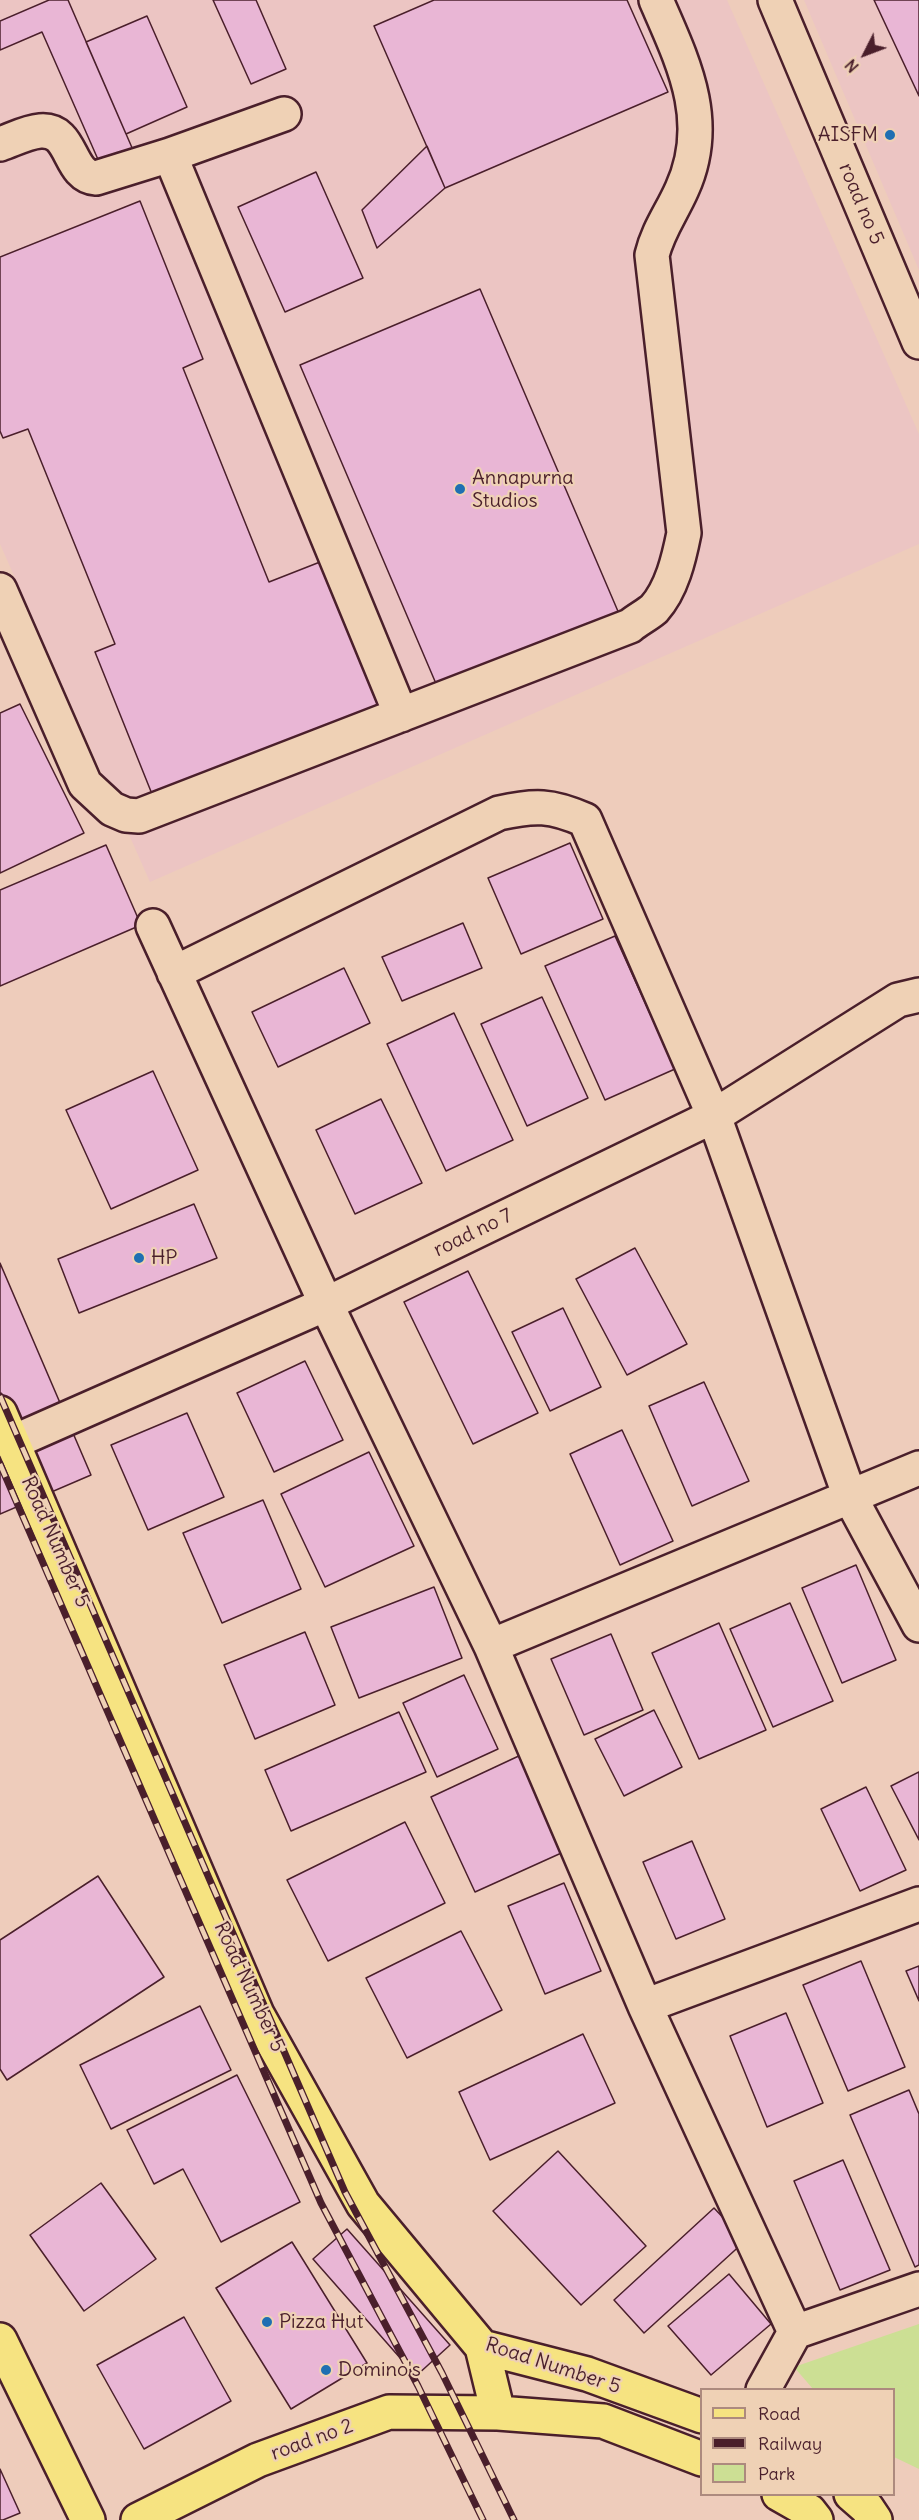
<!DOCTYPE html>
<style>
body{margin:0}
#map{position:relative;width:919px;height:2520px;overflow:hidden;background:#ecb;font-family:Delius,sans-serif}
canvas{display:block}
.legend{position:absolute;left:700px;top:2388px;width:195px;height:108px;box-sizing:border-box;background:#efd1b5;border:2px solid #ad8a7e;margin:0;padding:8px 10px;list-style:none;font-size:18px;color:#4a1f2b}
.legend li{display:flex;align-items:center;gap:12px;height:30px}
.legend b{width:30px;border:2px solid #ad8a7e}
.north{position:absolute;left:835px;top:24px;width:60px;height:60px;-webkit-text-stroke:4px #efd1b5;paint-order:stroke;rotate:228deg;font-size:16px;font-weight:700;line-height:24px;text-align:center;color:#4a1f2b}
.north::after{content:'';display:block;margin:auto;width:21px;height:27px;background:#4a1f2b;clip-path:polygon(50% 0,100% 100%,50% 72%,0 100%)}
</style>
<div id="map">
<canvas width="919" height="2520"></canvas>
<ul class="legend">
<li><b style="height:8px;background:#f6e381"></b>Road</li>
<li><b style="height:8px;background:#4a1f2b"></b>Railway</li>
<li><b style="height:16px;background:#ccdf94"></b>Park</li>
</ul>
<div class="north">N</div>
</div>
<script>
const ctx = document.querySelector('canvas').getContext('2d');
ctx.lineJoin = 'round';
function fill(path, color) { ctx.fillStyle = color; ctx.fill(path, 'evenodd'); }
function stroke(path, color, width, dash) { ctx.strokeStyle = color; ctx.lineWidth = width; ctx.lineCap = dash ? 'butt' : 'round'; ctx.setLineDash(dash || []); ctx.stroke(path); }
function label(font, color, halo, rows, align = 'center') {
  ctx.font = font + ' Delius,sans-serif'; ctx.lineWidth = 4.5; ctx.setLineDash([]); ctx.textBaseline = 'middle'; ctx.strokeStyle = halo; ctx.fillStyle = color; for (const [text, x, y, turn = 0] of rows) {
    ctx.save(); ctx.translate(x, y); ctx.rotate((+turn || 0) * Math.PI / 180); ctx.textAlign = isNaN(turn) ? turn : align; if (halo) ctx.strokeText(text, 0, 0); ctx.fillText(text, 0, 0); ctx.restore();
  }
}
const built = new Path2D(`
 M 0,0 L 727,0 L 919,434 L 919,544 L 150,882 L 0,544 Z
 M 804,0 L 919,0 L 919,270 Z`);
const green = new Path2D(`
 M 919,2324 L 919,2469 L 894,2457 L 894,2390 L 813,2389 L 794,2367 Z`);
const building = new Path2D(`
 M 49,0 L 68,0 L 133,150 L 100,164 L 42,32 L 0,50 L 0,21 Z
 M 213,0 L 256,0 L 286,69 L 251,84 Z
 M 434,0 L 627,0 L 668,92 L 445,188 L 374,26 Z
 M 874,0 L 919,0 L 919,96 Z
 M 147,16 L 187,107 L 126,134 L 86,42 Z
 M 427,146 L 445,188 L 377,248 L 362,210 Z
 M 316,172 L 363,278 L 285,312 L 238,207 Z
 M 140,201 L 203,359 L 183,368 L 269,582 L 320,562 L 380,709 L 154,799 L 95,652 L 115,644 L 28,429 L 3,438 L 0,431 L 0,257 Z
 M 480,289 L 620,616 L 440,693 L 300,365 Z
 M 20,704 L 84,833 L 0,873 L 0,713 Z
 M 570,843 L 603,919 L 521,954 L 488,878 Z
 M 106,845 L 141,925 L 0,986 L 0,890 Z
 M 463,923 L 482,968 L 402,1001 L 382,957 Z
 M 615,936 L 675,1069 L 605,1100 L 545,966 Z
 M 344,968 L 370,1023 L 278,1067 L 252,1012 Z
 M 542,997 L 588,1098 L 527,1126 L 481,1024 Z
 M 454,1013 L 513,1140 L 446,1171 L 387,1044 Z
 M 153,1071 L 198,1170 L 111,1209 L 66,1110 Z
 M 381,1099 L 422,1183 L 355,1214 L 316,1130 Z
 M 194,1204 L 217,1258 L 79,1313 L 58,1259 Z
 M 635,1248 L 687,1344 L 627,1375 L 576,1279 Z
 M 0,1263 L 91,1475 L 0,1514 Z
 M 468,1271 L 538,1413 L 473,1444 L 404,1302 Z
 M 563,1308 L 601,1387 L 550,1411 L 512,1332 Z
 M 305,1361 L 343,1440 L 274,1472 L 237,1393 Z
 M 704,1382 L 749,1481 L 692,1506 L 649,1406 Z
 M 187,1413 L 224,1497 L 148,1530 L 111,1445 Z
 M 622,1430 L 673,1541 L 620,1565 L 570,1454 Z
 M 369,1452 L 414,1546 L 325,1587 L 281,1494 Z
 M 263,1500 L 301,1589 L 222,1623 L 183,1533 Z
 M 856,1565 L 896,1660 L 842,1683 L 802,1588 Z
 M 434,1587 L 462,1658 L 359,1698 L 331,1627 Z
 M 790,1603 L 833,1701 L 773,1727 L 730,1629 Z
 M 719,1623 L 766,1730 L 699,1759 L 652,1653 Z
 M 305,1632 L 335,1705 L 255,1739 L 224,1665 Z
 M 611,1634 L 643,1710 L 584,1735 L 551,1659 Z
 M 464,1675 L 498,1749 L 437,1777 L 403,1703 Z
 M 654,1710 L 682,1767 L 624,1796 L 595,1739 Z
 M 399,1712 L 426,1772 L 291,1831 L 265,1770 Z
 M 523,1754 L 568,1850 L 475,1892 L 431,1797 Z
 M 919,1772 L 919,1840 L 891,1786 Z
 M 866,1787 L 906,1870 L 860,1891 L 821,1809 Z
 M 405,1822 L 445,1903 L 328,1961 L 287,1880 Z
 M 692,1841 L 725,1919 L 676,1939 L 643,1862 Z
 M 98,1876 L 164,1977 L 7,2080 L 0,2069 L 0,1940 Z
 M 564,1883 L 601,1971 L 545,1994 L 508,1906 Z
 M 461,1931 L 502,2010 L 407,2058 L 366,1978 Z
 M 861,1961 L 905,2067 L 848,2091 L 803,1985 Z
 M 919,1966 L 919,2001 L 906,1971 Z
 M 200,2006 L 231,2070 L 111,2129 L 80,2065 Z
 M 786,2013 L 823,2103 L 767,2127 L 730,2036 Z
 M 583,2034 L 615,2103 L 490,2160 L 459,2092 Z
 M 237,2075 L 300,2202 L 221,2242 L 183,2169 L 154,2184 L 127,2130 Z
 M 909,2090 L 919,2114 L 919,2265 L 915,2267 L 850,2115 Z
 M 558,2151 L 646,2246 L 581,2305 L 493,2211 Z
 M 843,2160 L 890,2270 L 840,2290 L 794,2181 Z
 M 101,2183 L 156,2259 L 84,2311 L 30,2235 Z
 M 714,2208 L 745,2241 L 644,2333 L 614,2300 Z
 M 347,2229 L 450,2345 L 416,2376 L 313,2259 Z
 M 292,2242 L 367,2363 L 291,2409 L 216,2288 Z
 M 729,2274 L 771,2324 L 711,2375 L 668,2326 Z
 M 184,2317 L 231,2401 L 144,2449 L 97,2365 Z
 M 0,2469 L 20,2513 L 3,2520 L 0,2520 Z`);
const minor = new Path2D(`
 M 775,0 L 919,342
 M 0,144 C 12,140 27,132 40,131 C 74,128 67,176 96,178 L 170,155 L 401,715
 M 170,155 L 284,114
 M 0,590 L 85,784 L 112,809 L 126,815 L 139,816 L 630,626 C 637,620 647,615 654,609 C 672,589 679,558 684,533 L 652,255 C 658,230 672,212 682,189 C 713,121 683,62 656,0
 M 153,926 L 326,1304 L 491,1646 L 645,2006 L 795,2332
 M 174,973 L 499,813 C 535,805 551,805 585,820 L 714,1116 L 850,1497 L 919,1625
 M 11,1443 L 326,1304 L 714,1116 L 898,1000 L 919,995
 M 491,1646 L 919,1468
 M 645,2006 L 919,1904
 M 763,2390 L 795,2332 L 919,2289`);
const major = new Path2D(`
 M 0,1413 L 257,2014 L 363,2204 L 482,2347 L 587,2374 L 702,2416
 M 0,2340 L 88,2520
 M 482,2347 L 498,2413
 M 779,2494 L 809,2511 L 816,2520
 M 851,2494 L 867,2508 L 875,2520
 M 138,2520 L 258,2460 L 389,2412 L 498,2413 L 603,2421 L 702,2459`);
const rail = new Path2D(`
 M 0,1396 L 345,2192 L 442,2373 L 514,2520
 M 0,1464 L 321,2203 L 418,2386 L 483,2520`);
const markers = [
 [890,135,6,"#1f6fb2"],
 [460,489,6,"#1f6fb2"],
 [139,1258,6,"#1f6fb2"],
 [267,2322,6,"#1f6fb2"],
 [326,2370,6,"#1f6fb2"]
];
const poiNames = [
 ["AISFM",878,135,"right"],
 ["Annapurna",472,478],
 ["Studios",472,501],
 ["HP",151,1258],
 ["Pizza Hut",279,2322],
 ["Domino's",338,2370]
];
const streetNames = [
 ["road no 5",861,204,67],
 ["road no 7",473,1233,-26],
 ["Road Number 5",55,1542,66],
 ["Road Number 5",249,1987,65],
 ["Road Number 5",553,2366,18],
 ["road no 2",312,2440,-20]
];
fill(built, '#ecc5c3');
fill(green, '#ccdf94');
fill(building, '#e9b6d5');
stroke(building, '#4a1f2b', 1.5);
stroke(minor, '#4a1f2b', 38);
stroke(major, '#4a1f2b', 38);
stroke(minor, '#efd1b5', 33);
stroke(major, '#f6e381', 33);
stroke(rail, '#4a1f2b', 7);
stroke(rail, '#efd1b5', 4.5, [14]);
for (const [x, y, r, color] of markers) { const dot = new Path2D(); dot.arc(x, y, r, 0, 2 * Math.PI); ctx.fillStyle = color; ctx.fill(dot); stroke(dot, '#efd1b5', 2); }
label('20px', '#4a1f2b', '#efd1b5', poiNames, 'left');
label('20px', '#4a1f2b', '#efd1b5', streetNames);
</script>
